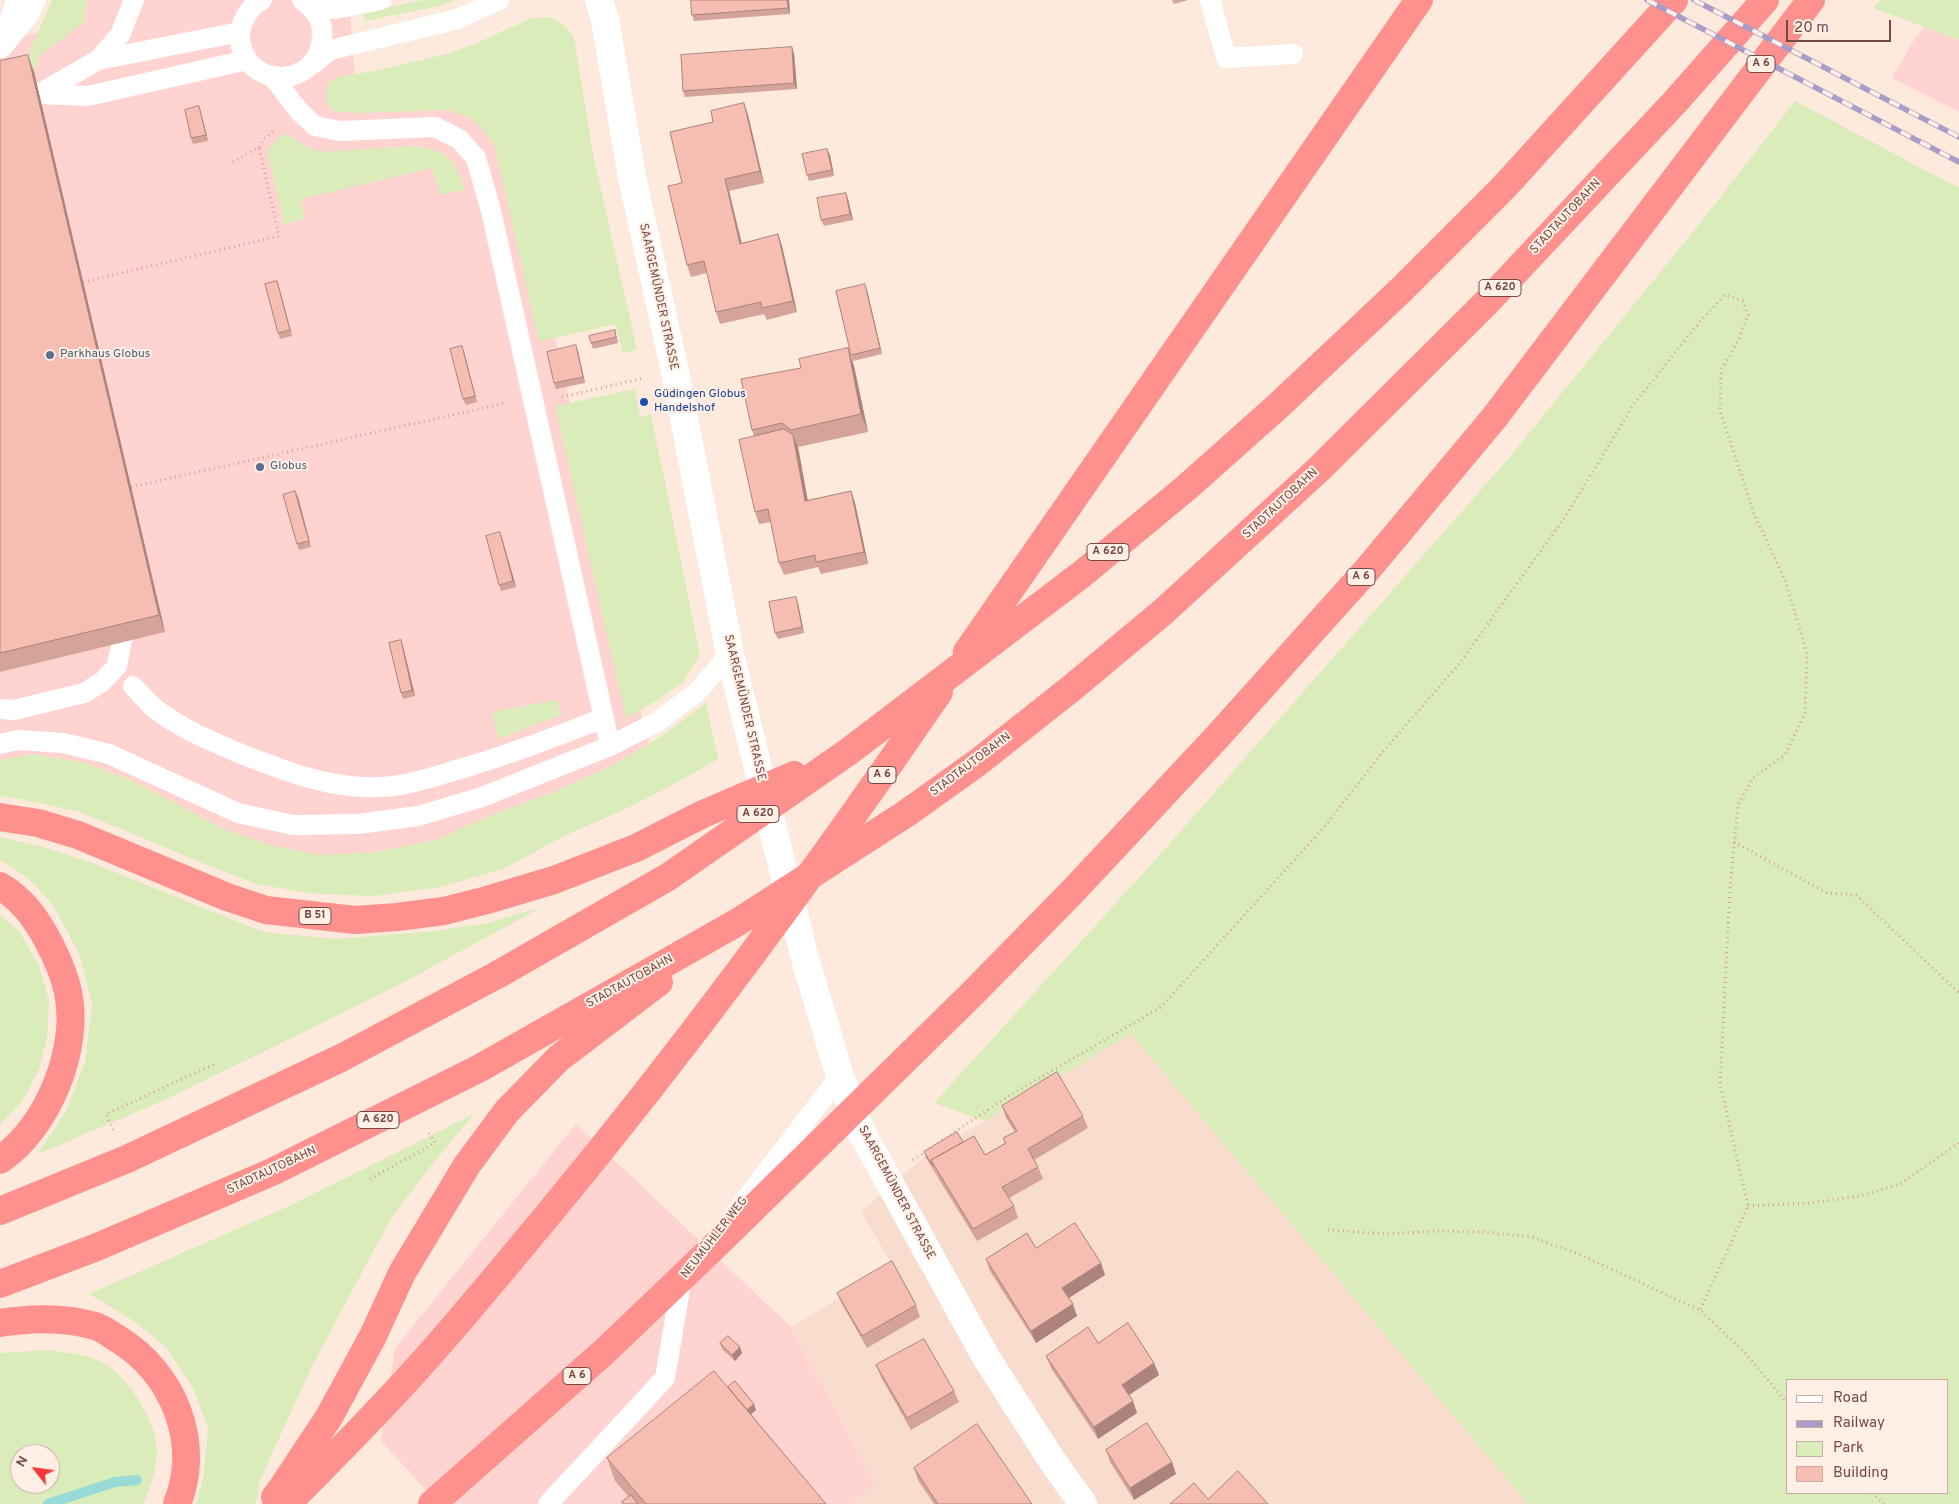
<!DOCTYPE html>
<meta charset="utf-8">
<style>
body{margin:0}
#map{position:relative;width:1959px;height:1504px;overflow:hidden;background:#fee9dd;font-family:Overpass,sans-serif}
canvas{display:block}
.legend{position:absolute;left:1786px;top:1379px;width:162px;height:115px;box-sizing:border-box;background:#ffefe5;border:1px solid #c8ada5;margin:0;padding:6px 9px;list-style:none;font-size:15px;color:#754a44}
.legend li{display:flex;align-items:center;gap:10px;height:25px}
.legend b{width:25px;border:1px solid #c8ada5}
.north{position:absolute;left:10px;top:1444px;width:50px;height:50px;box-sizing:border-box;background:#ffefe5;border:1px solid #c8ada5;border-radius:50%;rotate:300deg;font-size:14px;font-weight:700;line-height:20px;text-align:center;color:#754a44}
.north::after{content:'';display:block;margin:auto;width:18px;height:22px;background:#f43739;clip-path:polygon(50% 0,100% 100%,50% 72%,0 100%)}
.scale{position:absolute;left:1786px;top:20px;width:105px;height:22px;box-sizing:border-box;border:2px solid #754a44;border-top:0;padding-left:6px;font-size:15px;line-height:18px;white-space:nowrap;color:#754a44;-webkit-text-stroke:4px #ffefe5;paint-order:stroke}
</style>
<div id="map">
<canvas width="1959" height="1504"></canvas>
<ul class="legend">
<li><b style="height:6px;background:#fff"></b>Road</li>
<li><b style="height:6px;background:#a99cc7"></b>Railway</li>
<li><b style="height:14px;background:#dbecbb"></b>Park</li>
<li><b style="height:14px;background:#f6bdb2"></b>Building</li>
</ul>
<div class="north">N</div>
<div class="scale">20 m</div>
</div>
<script>
const ctx = document.querySelector('canvas').getContext('2d');
ctx.lineJoin = 'round';
function fill(path, color) { ctx.fillStyle = color; ctx.fill(path, 'evenodd'); }
function stroke(path, color, width, dash) { ctx.strokeStyle = color; ctx.lineWidth = width; ctx.lineCap = dash ? 'butt' : 'round'; ctx.setLineDash(dash || []); ctx.stroke(path); }
function label(font, color, halo, rows, align = 'center') {
  ctx.font = font + ' Overpass,sans-serif'; ctx.lineWidth = 4; ctx.setLineDash([]); ctx.textBaseline = 'middle'; ctx.strokeStyle = halo; ctx.fillStyle = color; for (const [text, x, y, turn = 0] of rows) {
    ctx.save(); ctx.translate(x, y); ctx.rotate((+turn || 0) * Math.PI / 180); ctx.textAlign = isNaN(turn) ? turn : align; if (halo) ctx.strokeText(text, 0, 0); ctx.fillText(text, 0, 0); ctx.restore();
  }
}
const residential = new Path2D(`
 M 1131,1033 L 1528,1504 L 851,1504 L 876,1485 L 791,1327 L 893,1266 L 861,1212 L 924,1157 Z`);
const commercial = new Path2D(`
 M 87,0 L 349,0 L 355,78 L 489,48 L 651,755 L 417,864 L 318,871 L 0,769 L 0,41 L 84,22 Z
 M 1944,0 L 1959,0 L 1959,112 L 1892,78 L 1912,43 Z
 M 576,1124 L 791,1327 L 876,1485 L 851,1504 L 439,1504 L 381,1441 L 395,1348 Z`);
const green = new Path2D(`
 M 52,0 L 87,0 L 84,22 L 39,56 L 36,68 L 21,71 Z
 M 424,0 L 455,0 L 440,6 L 365,21 L 364,12 Z
 M 1880,0 L 1959,0 L 1959,40 L 1873,8 Z
 M 551,17 L 564,25 L 574,37 L 593,154 L 637,350 L 623,353 L 615,324 L 539,342 L 494,143 L 480,126 L 467,117 L 449,110 L 355,113 L 335,111 L 326,104 L 326,91 L 330,81 L 341,76 L 374,71 L 447,54 L 477,43 L 532,18 Z
 M 1795,101 L 1959,188 L 1959,1504 L 1528,1504 L 1131,1034 L 985,1121 L 934,1103 L 1156,859 L 1508,459 L 1701,222 ZM 1788,1380 L 1948,1380 L 1948,1493 L 1788,1493 Z
 M 284,133 L 307,147 L 321,152 L 413,146 C 447,150 455,158 465,190 L 440,195 L 432,168 L 301,199 L 305,219 L 284,224 L 267,150 Z
 M 635,389 L 640,417 L 651,414 L 700,655 L 683,682 L 658,700 L 626,718 L 555,406 Z
 M 557,700 L 561,715 L 498,739 L 492,712 Z
 M 706,703 L 718,759 L 678,782 L 632,806 L 564,836 L 503,869 L 440,887 L 375,896 L 315,894 L 256,884 L 205,864 L 80,812 L 26,800 L 0,796 L 0,760 L 33,754 L 86,763 L 131,780 L 226,830 L 274,846 L 322,855 L 375,852 L 436,840 L 489,816 L 549,794 L 613,765 L 663,735 Z
 M 0,837 L 43,847 L 90,862 L 263,932 L 335,939 L 435,931 L 487,923 L 542,907 L 391,989 L 165,1100 L 38,1154 L 66,1111 L 85,1062 L 92,1004 L 80,956 L 53,905 L 28,878 L 0,860 Z
 M 0,915 L 19,931 L 39,965 L 49,1001 L 47,1039 L 38,1072 L 23,1100 L 0,1125 Z
 M 474,1114 L 430,1167 L 390,1220 L 312,1366 L 260,1480 L 256,1504 L 197,1504 L 204,1471 L 208,1428 L 193,1388 L 166,1347 L 131,1319 L 89,1294 L 289,1206 Z
 M 48,1350 C 68,1353 90,1354 107,1365 C 130,1380 155,1421 157,1448 C 158,1466 150,1488 144,1504 L 0,1504 L 0,1353 ZM 20,1454 L 50,1454 L 50,1484 L 20,1484 Z`);
const stream = new Path2D(`
 M 48,1504 L 115,1482 L 137,1480`);
const path = new Path2D(`
 M 233,162 L 259,147 L 264,139 L 275,130
 M 83,282 L 279,236 L 259,147
 M 562,397 L 644,378
 M 131,487 L 506,403
 M 1734,842 L 1827,893 L 1856,895 L 1959,993
 M 113,1130 L 106,1114 L 215,1064
 M 913,1160 L 1007,1097 L 1161,1007 L 1326,825 L 1381,754 L 1459,664 L 1565,517 L 1634,404 L 1702,319 L 1725,295 L 1743,301 L 1748,315 L 1738,341 L 1721,370 L 1720,410 L 1754,514 L 1785,580 L 1807,653 L 1805,713 L 1785,755 L 1753,778 L 1738,805 L 1730,888 L 1720,1084 L 1748,1206 L 1700,1310
 M 370,1179 L 435,1143 L 427,1130
 M 1748,1206 L 1811,1203 L 1859,1196 L 1900,1184 L 1959,1143
 M 1328,1230 L 1386,1234 L 1439,1231 L 1484,1232 L 1531,1237 L 1574,1252 L 1700,1310 L 1745,1353 L 1788,1404
 M 1872,1493 L 1884,1504`);
const service = new Path2D(`
 M 262,0 C 249,7 240,22 240,37 C 242,90 321,91 322,35 C 323,20 313,8 302,0
 M 1210,0 L 1226,58 L 1293,54
 M 309,5 L 335,9 L 381,0
 M 4,40 L 16,0
 M 2,48 L 28,16 L 36,0
 M 98,60 L 120,35 L 134,0
 M 314,63 L 330,50 L 458,19 L 499,0
 M 273,77 L 299,111 L 315,126 L 340,131 L 435,127 L 459,139 L 476,158 L 491,211 L 610,746
 M 39,94 L 98,60 L 240,32
 M 39,94 L 88,96 L 247,60
 M 133,686 C 140,693 147,702 154,708 C 181,729 213,742 244,755 C 283,770 323,786 364,787 C 395,789 424,780 453,771 C 504,757 553,738 603,718
 M 0,709 L 14,710 L 84,693 L 102,682 L 117,666 L 122,640 L 117,617
 M 0,744 L 18,740 L 63,743 L 109,754 L 238,813 L 293,825 L 358,824 L 418,816 L 482,797 L 610,746 L 657,722 L 696,693 L 730,654
 M 735,1213 L 840,1076
 M 548,1504 L 665,1378 L 681,1283 L 687,1275`);
const minor = new Path2D(`
 M 599,0 L 605,20 L 632,177 L 675,372 L 730,654 L 805,959 L 840,1076 L 862,1133 L 987,1359 L 1053,1462 L 1083,1504`);
const motorway = new Path2D(`
 M 967,652 L 1419,0
 M 0,817 L 38,823 L 78,835 L 227,897 L 266,910 L 355,920 L 397,917 L 444,911 L 487,900 L 554,880 L 636,848 L 703,814 L 794,775
 M 0,886 C 22,899 35,917 47,939 C 56,956 64,973 68,992 C 80,1049 48,1127 0,1160
 M 0,1211 L 127,1159 L 341,1058 L 497,975 L 668,877 L 848,752 L 1082,574 L 1186,488 L 1278,406 L 1400,291 L 1505,186 L 1674,0
 M 0,1284 L 97,1247 L 272,1172 L 480,1068 L 738,922 L 907,813 L 977,763 L 1073,687 L 1164,611 L 1319,469 L 1487,302 L 1675,102 L 1765,0
 M 0,1323 C 31,1318 64,1317 95,1326 C 103,1328 111,1335 118,1339 C 173,1373 202,1442 177,1504
 M 275,1497 L 282,1488 L 329,1417 L 373,1336 L 402,1273 L 467,1165 L 507,1111 L 559,1058 L 659,982
 M 287,1504 C 316,1474 346,1445 375,1414 C 436,1351 491,1283 547,1216 C 686,1048 816,872 939,692
 M 432,1504 L 604,1352 L 718,1243 L 972,994 L 1074,890 L 1218,736 L 1367,570 L 1494,418 L 1811,0`);
const rail = new Path2D(`
 M 1647,0 L 1959,162
 M 1694,0 L 1959,137`);
const wall = new Path2D(`
 M 789,0 L 790,14 L 694,21 L 692,15 Z
 M 1172,0 L 1188,0 L 1174,4 Z
 M 794,53 L 797,89 L 685,97 L 683,91 Z
 M 0,61 L 34,72 L 165,632 L 0,672 Z
 M 744,103 L 748,115 L 764,183 L 729,191 L 742,243 L 778,234 L 782,246 L 797,312 L 767,320 L 764,314 L 720,324 L 716,312 L 707,273 L 691,277 L 687,265 L 682,183 L 713,122 Z
 M 199,106 L 208,141 L 193,144 L 191,138 Z
 M 830,155 L 834,176 L 809,181 L 807,175 Z
 M 848,199 L 853,220 L 824,226 L 821,220 Z
 M 279,287 L 292,336 L 280,339 L 278,333 Z
 M 867,290 L 882,354 L 853,361 L 851,355 Z
 M 617,336 L 618,343 L 593,349 L 591,343 Z
 M 848,348 L 854,366 L 868,432 L 798,447 L 808,501 L 851,491 L 855,503 L 868,564 L 821,574 L 818,567 L 784,575 L 779,563 L 771,522 L 759,524 L 755,512 L 754,436 L 752,430 L 801,368 Z
 M 578,351 L 585,383 L 556,389 L 554,383 Z
 M 464,352 L 477,402 L 466,405 L 463,399 Z
 M 298,497 L 311,547 L 299,550 L 297,544 Z
 M 502,538 L 516,587 L 501,591 L 499,585 Z
 M 798,603 L 804,633 L 778,639 L 775,633 Z
 M 401,640 L 403,646 L 415,696 L 403,699 L 401,693 Z
 M 1002,1106 L 1083,1116 L 1088,1128 L 1034,1160 L 1038,1167 L 1043,1179 L 1009,1198 L 1014,1206 L 1018,1218 L 977,1241 L 926,1158 L 924,1152 L 963,1142 L 985,1155 L 1005,1143 L 1003,1138 L 1015,1132 L 1006,1118 Z
 M 1036,1248 L 1105,1275 L 1069,1298 L 1077,1316 L 1036,1343 L 990,1271 L 986,1259 Z
 M 837,1293 L 916,1305 L 920,1317 L 867,1348 L 842,1304 Z
 M 720,1343 L 742,1353 L 735,1361 L 722,1349 Z
 M 1098,1343 L 1154,1363 L 1159,1375 L 1129,1395 L 1137,1413 L 1098,1439 L 1051,1368 L 1046,1356 Z
 M 876,1365 L 954,1391 L 959,1402 L 911,1430 L 881,1377 Z
 M 728,1387 L 756,1410 L 751,1414 L 826,1504 L 623,1504 L 622,1502 L 629,1497 L 615,1481 L 607,1458 Z
 M 1106,1450 L 1176,1474 L 1134,1500 L 1110,1462 Z
 M 914,1468 L 1032,1504 L 934,1504 L 918,1480 Z`);
const shadedWall = new Path2D(`
 M 787,0 L 789,0 L 790,14 L 788,8 Z
 M 792,47 L 794,53 L 797,89 L 794,83 Z
 M 28,55 L 34,72 L 165,632 L 159,615 Z
 M 744,103 L 748,115 L 764,183 L 760,171 Z
 M 199,106 L 201,112 L 208,141 L 206,135 Z
 M 827,149 L 830,155 L 834,176 L 832,170 Z
 M 725,179 L 729,191 L 744,255 L 740,244 Z
 M 846,193 L 848,199 L 853,220 L 850,214 Z
 M 778,234 L 782,246 L 797,312 L 793,301 Z
 M 277,281 L 279,287 L 292,336 L 290,330 Z
 M 865,284 L 867,290 L 882,354 L 880,348 Z
 M 576,345 L 578,351 L 585,383 L 583,377 Z
 M 462,346 L 464,352 L 477,402 L 475,396 Z
 M 848,348 L 854,366 L 868,432 L 861,414 Z
 M 793,435 L 798,447 L 810,513 L 805,501 Z
 M 295,491 L 298,497 L 311,547 L 309,541 Z
 M 851,491 L 855,503 L 868,564 L 864,552 Z
 M 500,532 L 502,538 L 516,587 L 513,581 Z
 M 796,597 L 798,603 L 804,633 L 802,627 Z
 M 401,640 L 403,646 L 415,696 L 412,690 Z
 M 1101,1263 L 1105,1275 L 1067,1299 L 1062,1288 Z
 M 1073,1304 L 1077,1316 L 1036,1343 L 1031,1331 Z
 M 740,1347 L 742,1353 L 735,1361 L 732,1355 Z
 M 1154,1363 L 1159,1375 L 1126,1397 L 1122,1385 Z
 M 1133,1401 L 1137,1413 L 1098,1439 L 1094,1427 Z
 M 754,1404 L 756,1410 L 744,1420 L 742,1414 Z
 M 1172,1462 L 1176,1474 L 1134,1500 L 1130,1488 Z`);
const building = new Path2D(`
 M 691,0 L 787,0 L 788,8 L 692,15 Z
 M 792,47 L 794,83 L 683,91 L 681,55 Z
 M 28,55 L 159,615 L 0,653 L 0,61 Z
 M 744,103 L 760,171 L 725,179 L 740,244 L 778,234 L 793,301 L 762,308 L 761,302 L 716,312 L 704,261 L 687,265 L 668,186 L 682,183 L 670,132 L 713,122 L 711,111 Z
 M 199,106 L 206,135 L 191,138 L 185,110 Z
 M 827,149 L 832,170 L 807,175 L 802,154 Z
 M 846,193 L 850,214 L 821,220 L 817,198 Z
 M 277,281 L 290,330 L 278,333 L 265,284 Z
 M 865,284 L 880,348 L 851,355 L 836,291 Z
 M 615,330 L 616,337 L 591,343 L 589,336 Z
 M 576,345 L 583,377 L 554,383 L 547,352 Z
 M 462,346 L 475,396 L 463,399 L 450,349 Z
 M 848,348 L 861,414 L 791,430 L 782,423 L 752,430 L 741,379 L 801,368 L 799,359 Z
 M 784,429 L 793,435 L 805,501 L 851,491 L 864,552 L 816,562 L 815,555 L 779,563 L 768,509 L 755,512 L 739,440 Z
 M 295,491 L 309,541 L 297,544 L 283,495 Z
 M 500,532 L 513,581 L 499,585 L 486,536 Z
 M 796,597 L 802,627 L 775,633 L 769,602 Z
 M 401,640 L 412,690 L 401,693 L 389,643 Z
 M 1057,1072 L 1083,1116 L 1028,1149 L 1038,1167 L 1002,1187 L 1014,1206 L 973,1229 L 931,1160 L 974,1136 L 985,1155 L 1006,1143 L 1003,1138 L 1017,1131 L 1002,1106 Z
 M 957,1132 L 963,1142 L 931,1160 L 933,1166 L 924,1152 Z
 M 1075,1223 L 1101,1263 L 1062,1288 L 1073,1304 L 1031,1331 L 986,1259 L 1027,1233 L 1036,1248 Z
 M 892,1261 L 916,1305 L 862,1336 L 837,1293 Z
 M 1128,1323 L 1154,1363 L 1122,1385 L 1133,1401 L 1094,1427 L 1046,1356 L 1088,1327 L 1098,1343 Z
 M 728,1336 L 740,1347 L 732,1355 L 720,1343 Z
 M 924,1339 L 954,1391 L 907,1418 L 876,1365 Z
 M 714,1371 L 826,1504 L 646,1504 L 607,1458 Z
 M 735,1381 L 754,1404 L 747,1410 L 728,1387 Z
 M 1147,1423 L 1172,1462 L 1130,1488 L 1106,1450 Z
 M 977,1424 L 1032,1504 L 938,1504 L 914,1468 Z
 M 1238,1471 L 1268,1504 L 1170,1504 L 1194,1483 L 1208,1499 Z
 M 631,1495 L 638,1504 L 623,1504 L 622,1502 Z`);
const markers = [
 [50,355,5,"#5c6f8a"],
 [644,402,5,"#1a4fb4"],
 [260,467,5,"#5c6f8a"]
];
const shields = [
 [1761,64,28],
 [1500,288,42],
 [1108,552,42],
 [1361,577,28],
 [882,775,28],
 [758,814,42],
 [315,916,32],
 [378,1120,42],
 [577,1376,28]
];
const shieldNames = [
 ["A 6",1761,64],
 ["A 620",1500,288],
 ["A 620",1108,552],
 ["A 6",1361,577],
 ["A 6",882,775],
 ["A 620",758,814],
 ["B 51",315,916],
 ["A 620",378,1120],
 ["A 6",577,1376]
];
const streetNames = [
 ["STADTAUTOBAHN",1566,217,-47],
 ["SAARGEMÜNDER STRASSE",658,297,78],
 ["STADTAUTOBAHN",1281,504,-43],
 ["SAARGEMÜNDER STRASSE",744,708,77],
 ["STADTAUTOBAHN",971,765,-37],
 ["STADTAUTOBAHN",630,982,-29],
 ["STADTAUTOBAHN",272,1171,-25],
 ["SAARGEMÜNDER STRASSE",896,1193,62],
 ["NEUMÜHLER WEG",715,1238,-52]
];
const serviceNames = [
 ["Parkhaus Globus",60,355],
 ["Globus",270,467]
];
const transitNames = [
 ["Güdingen Globus",654,395],
 ["Handelshof",654,409]
];
fill(residential, '#f8dcce');
fill(commercial, '#ffd3d0');
fill(green, '#dbecbb');
stroke(stream, '#96dbd5', 10);
stroke(path, '#daa096', 3, [1, 4]);
stroke(service, '#fff', 20);
stroke(minor, '#fff', 28);
stroke(motorway, '#fe908e', 28);
stroke(rail, '#a99cc7', 5.5);
stroke(rail, '#ffefe5', 4, [11]);
fill(wall, '#d4a399');
fill(shadedWall, '#ac847d');
fill(building, '#f6bdb2');
stroke(building, '#ac847d', 1);
for (const [x, y, r, color] of markers) { const dot = new Path2D(); dot.arc(x, y, r, 0, 2 * Math.PI); ctx.fillStyle = color; ctx.fill(dot); stroke(dot, '#ffefe5', 2); }
for (const [x, y, w] of shields) { const box = new Path2D(); box.roundRect(x - w / 2, y - 8.5, w, 17, 4); ctx.fillStyle = '#ffefe5'; ctx.fill(box); stroke(box, '#754a44', 1); }
label('bold 11px', '#754a44', null, shieldNames);
label('12px', '#754a44', '#ffefe5', streetNames);
label('12px', '#4e5e75', '#ffefe5', serviceNames, 'left');
label('12px', '#164399', '#ffefe5', transitNames, 'left');
</script>
